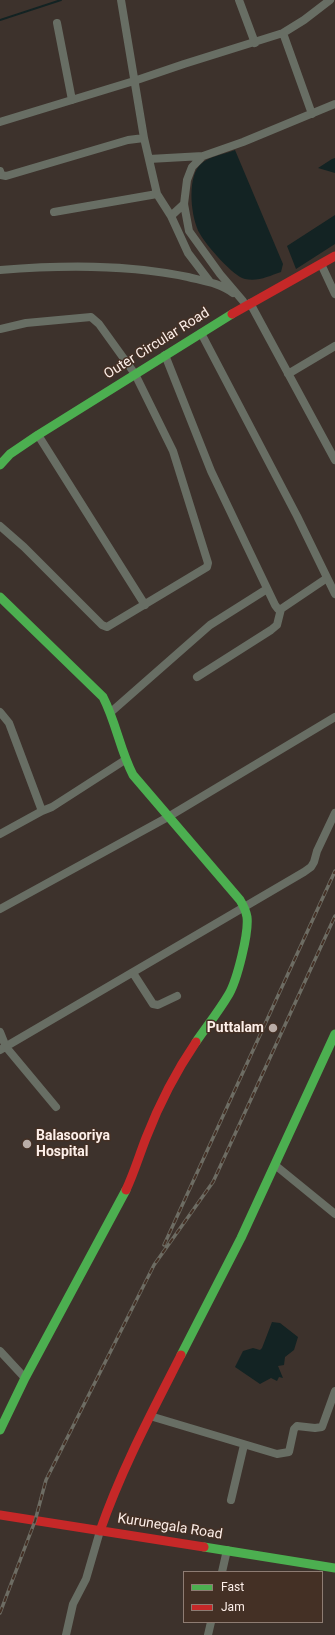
<!DOCTYPE html>
<style>
body{margin:0}
#map{position:relative;width:335px;height:1635px;overflow:hidden;background:#3d322c;font-family:Roboto,sans-serif}
canvas{display:block}
.legend{position:absolute;left:183px;top:1571px;width:140px;height:52px;box-sizing:border-box;background:#443025;border:1px solid #8e7c73;margin:0;padding:5px 7px;list-style:none;font-size:12px;color:#fdefe9}
.legend li{display:flex;align-items:center;gap:8px;height:20px}
.legend b{width:20px;border:1px solid #8e7c73}
</style>
<div id="map">
<canvas width="335" height="1635"></canvas>
<ul class="legend">
<li><b style="height:5px;background:#4caf50"></b>Fast</li>
<li><b style="height:5px;background:#c62828"></b>Jam</li>
</ul>
</div>
<script>
const ctx = document.querySelector('canvas').getContext('2d');
ctx.lineJoin = 'round';
function fill(path, color) { ctx.fillStyle = color; ctx.fill(path, 'evenodd'); }
function stroke(path, color, width, dash) { ctx.strokeStyle = color; ctx.lineWidth = width; ctx.lineCap = dash ? 'butt' : 'round'; ctx.setLineDash(dash || []); ctx.stroke(path); }
function label(font, color, halo, rows, align = 'center') {
  ctx.font = font + ' Roboto,sans-serif'; ctx.lineWidth = 3; ctx.setLineDash([]); ctx.textBaseline = 'middle'; ctx.strokeStyle = halo; ctx.fillStyle = color; for (const [text, x, y, turn = 0] of rows) {
    ctx.save(); ctx.translate(x, y); ctx.rotate((+turn || 0) * Math.PI / 180); ctx.textAlign = isNaN(turn) ? turn : align; if (halo) ctx.strokeText(text, 0, 0); ctx.fillText(text, 0, 0); ctx.restore();
  }
}
const water = new Path2D(`
 M 235,150 L 283,264 L 281,272 C 269,276 258,282 245,279 C 234,277 206,245 200,234 C 191,219 187,180 199,166 C 206,157 225,154 235,150 Z
 M 335,158 L 335,173 L 318,168 L 332,159 Z
 M 335,215 L 335,244 L 296,269 L 287,246 Z
 M 272,1322 L 280,1323 L 298,1337 L 294,1350 L 285,1357 L 284,1365 L 278,1366 L 283,1378 L 279,1377 L 277,1381 L 271,1378 L 260,1384 L 235,1367 L 243,1351 L 253,1348 L 260,1350 L 262,1348 Z`);
const stream = new Path2D(`
 M 0,20 L 61,0`);
const street = new Path2D(`
 M 239,0 L 255,43
 M 57,23 L 72,100
 M 283,33 L 312,114
 M 0,122 L 134,81 L 184,64 L 283,33 L 304,20 L 330,0
 M 149,159 L 203,156
 M 0,171 L 1,175 L 6,176 L 128,140 L 144,138 L 121,0
 M 157,194 L 171,216 L 188,253 L 210,282
 M 54,212 L 157,194 L 144,138
 M 171,216 L 184,204
 M 321,264 L 335,294
 M 0,270 C 62,265 126,264 188,277 C 204,281 220,283 233,293
 M 243,301 L 220,274 L 189,231 L 184,204 L 187,180 L 192,167 L 203,156 L 243,142 L 335,104
 M 250,303 L 335,460
 M 0,329 L 26,323 L 91,317 L 99,324 L 135,374 L 173,451 L 208,563 L 207,567 L 107,627 L 102,625 L 24,547 L 0,526
 M 201,333 L 297,516 L 335,594
 M 165,355 L 211,471 L 275,605 L 278,609 L 281,609 L 327,578
 M 288,374 L 335,346
 M 38,435 L 145,605
 M 197,677 L 271,630 L 277,625 L 281,609
 M 0,712 L 9,723 L 42,811 L 52,807 L 125,760
 M 111,712 L 210,625 L 267,589
 M 0,834 L 42,811
 M 0,909 L 168,817 L 335,717
 M 133,973 L 153,1004 L 158,1005 L 177,996
 M 0,1032 L 6,1047 L 56,1107
 M 0,1050 L 304,872 L 311,867 L 314,862 L 317,851 L 335,813
 M 275,1165 L 335,1214
 M 0,1351 L 25,1378
 M 150,1416 L 277,1454 L 289,1452 L 294,1429 L 297,1426 L 315,1428 L 322,1427 L 335,1391
 M 231,1500 L 244,1445
 M 222,1572 L 227,1550
 M 66,1635 L 73,1604 L 86,1579 L 100,1531
 M 208,1635 L 211,1622`);
const fast = new Path2D(`
 M 0,465 L 10,454 L 38,435 L 232,314
 M 0,597 L 103,697 C 116,722 120,750 133,775 L 240,900 C 243,905 246,911 247,917 C 249,933 237,980 229,994 C 219,1011 207,1026 196,1042
 M 181,1355 L 241,1238 L 335,1034
 M 0,1430 L 25,1378 L 126,1190
 M 204,1547 L 335,1568`);
const jam = new Path2D(`
 M 232,314 L 335,256
 M 126,1190 C 134,1173 139,1156 146,1138 C 158,1107 177,1070 196,1042
 M 0,1515 L 204,1547
 M 100,1531 C 121,1470 152,1412 181,1355`);
const rail = new Path2D(`
 M 164,1245 L 335,871
 M 0,1613 L 35,1521 L 46,1480 L 154,1265 L 213,1182 L 335,916`);
const markers = [
 [273,1028,5,"#baada7"],
 [27,1144,5,"#baada7"]
];
const streetNames = [
 ["Outer Circular Road",157,344,-32],
 ["Kurunegala Road",170,1527,9]
];
const poiNames = [
 ["Puttalam",264,1028],
 ["Balasooriya",36,1136,"left"],
 ["Hospital",36,1152,"left"]
];
fill(water, '#132323');
stroke(stream, '#132323', 2);
stroke(street, '#686e64', 8);
stroke(fast, '#4caf50', 9);
stroke(jam, '#c62828', 9);
stroke(rail, '#6d6c63', 3.5);
stroke(rail, '#443025', 2, [6]);
for (const [x, y, r, color] of markers) { const dot = new Path2D(); dot.arc(x, y, r, 0, 2 * Math.PI); ctx.fillStyle = color; ctx.fill(dot); stroke(dot, '#443025', 1.5); }
label('14px', '#fdefe9', '#443025', streetNames);
label('bold 14px', '#fdefe9', '#443025', poiNames, 'right');
</script>
